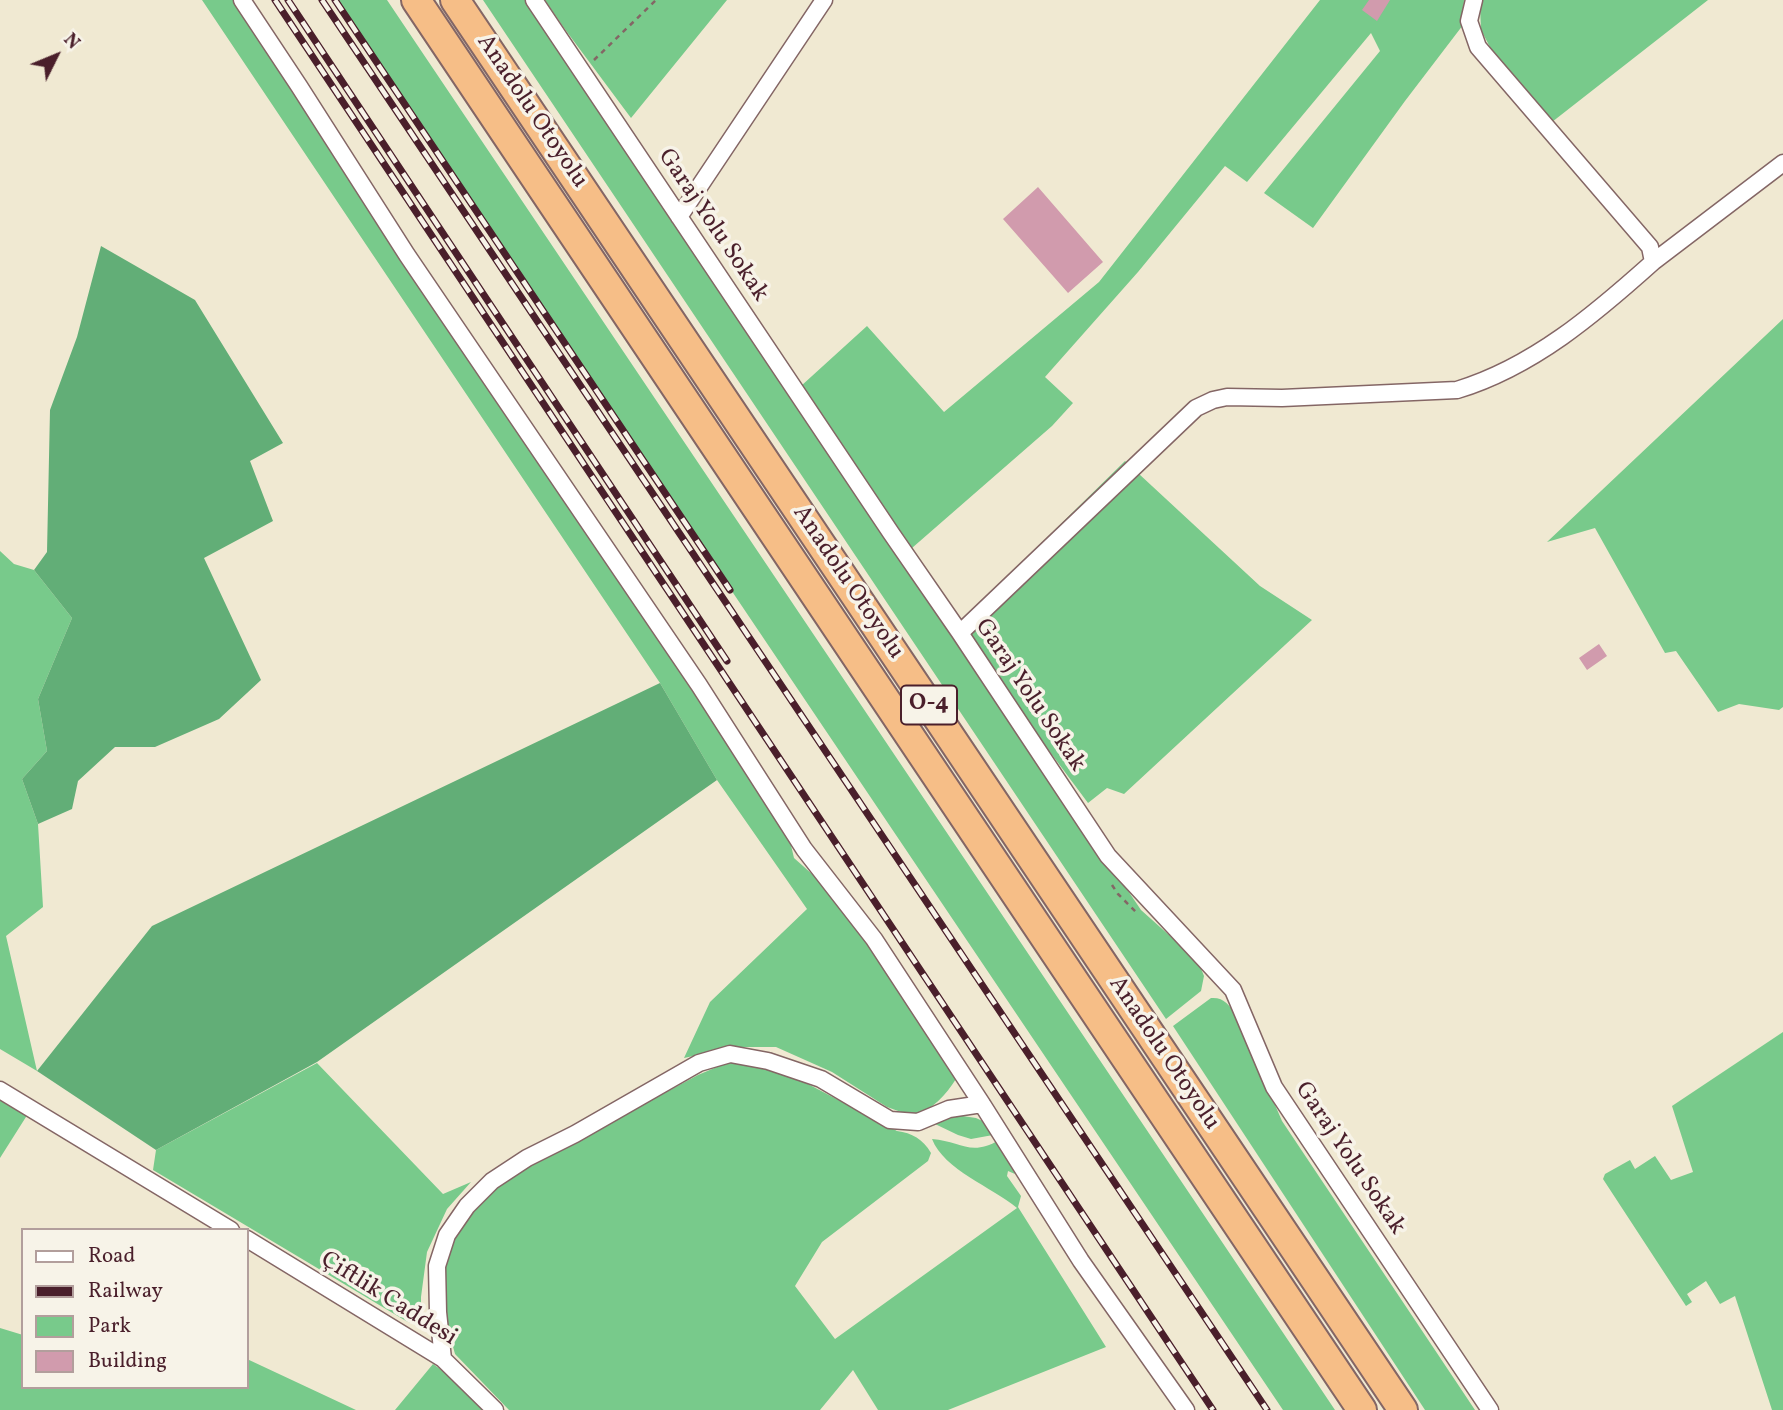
<!DOCTYPE html>
<meta charset="utf-8">
<style>
body{margin:0}
#map{position:relative;width:1783px;height:1410px;overflow:hidden;background:#f0e9d2;font-family:Vollkorn,serif}
canvas{display:block}
.legend{position:absolute;left:21px;top:1228px;width:228px;height:161px;box-sizing:border-box;background:#f7f3e8;border:2px solid #b29e9c;margin:0;padding:9px 12px;list-style:none;font-size:21px;color:#4a1f2b}
.legend li{display:flex;align-items:center;gap:14px;height:35px}
.legend b{width:35px;border:2px solid #b29e9c}
.north{position:absolute;left:21px;top:21px;width:70px;height:70px;-webkit-text-stroke:5px #f7f3e8;paint-order:stroke;rotate:47deg;font-size:19px;font-weight:700;line-height:28px;text-align:center;color:#4a1f2b}
.north::after{content:'';display:block;margin:auto;width:24px;height:32px;background:#4a1f2b;clip-path:polygon(50% 0,100% 100%,50% 72%,0 100%)}
</style>
<div id="map">
<canvas width="1783" height="1410"></canvas>
<ul class="legend">
<li><b style="height:9px;background:#fff"></b>Road</li>
<li><b style="height:9px;background:#4a1f2b"></b>Railway</li>
<li><b style="height:19px;background:#78ca8b"></b>Park</li>
<li><b style="height:19px;background:#d19bad"></b>Building</li>
</ul>
<div class="north">N</div>
</div>
<script>
const ctx = document.querySelector('canvas').getContext('2d');
ctx.lineJoin = 'round';
function fill(path, color) { ctx.fillStyle = color; ctx.fill(path, 'evenodd'); }
function stroke(path, color, width, dash) { ctx.strokeStyle = color; ctx.lineWidth = width; ctx.lineCap = dash ? 'butt' : 'round'; ctx.setLineDash(dash || []); ctx.stroke(path); }
function label(font, color, halo, rows, align = 'center') {
  ctx.font = font + ' Vollkorn,serif'; ctx.lineWidth = 7; ctx.setLineDash([]); ctx.textBaseline = 'middle'; ctx.strokeStyle = halo; ctx.fillStyle = color; for (const [text, x, y, turn = 0] of rows) {
    ctx.save(); ctx.translate(x, y); ctx.rotate((+turn || 0) * Math.PI / 180); ctx.textAlign = isNaN(turn) ? turn : align; if (halo) ctx.strokeText(text, 0, 0); ctx.fillText(text, 0, 0); ctx.restore();
  }
}
const green = new Path2D(`
 M 202,0 L 234,0 L 740,761 L 790,841 L 794,858 L 839,898 L 956,1079 C 946,1095 933,1108 915,1117 L 887,1107 L 832,1072 L 776,1047 L 735,1047 L 684,1058 L 710,1002 L 807,909 L 717,780 L 660,683 Z
 M 334,0 L 387,0 L 1335,1410 L 1283,1410 Z
 M 483,0 L 529,0 L 1141,910 L 1198,961 L 1204,976 L 1201,991 L 1166,1019 Z
 M 545,0 L 727,0 L 631,118 L 564,28 Z
 M 1320,0 L 1464,0 L 1463,25 L 1405,101 L 1313,228 L 1264,193 L 1380,51 L 1371,33 L 1247,182 L 1225,166 L 1138,272 L 1045,377 L 1073,403 L 1052,426 L 912,548 L 801,386 L 867,326 L 944,412 L 1099,282 Z
 M 1483,0 L 1708,0 L 1552,122 L 1491,49 L 1481,30 L 1480,6 Z
 M 1783,319 L 1783,707 L 1779,710 L 1739,704 L 1718,712 L 1676,651 L 1665,653 L 1595,528 L 1547,542 Z
 M 1125,461 L 1260,586 L 1312,620 L 1124,794 L 1107,788 L 1088,803 L 997,681 L 972,638 L 966,617 Z
 M 0,551 L 14,564 L 34,570 L 72,618 L 38,699 L 47,751 L 22,779 L 38,824 L 43,907 L 6,936 L 37,1071 L 0,1049 Z
 M 1211,998 C 1224,997 1229,1005 1236,1015 L 1282,1121 L 1475,1410 L 1425,1410 L 1173,1026 Z
 M 1783,1032 L 1783,1410 L 1772,1410 L 1735,1296 L 1720,1304 L 1706,1281 L 1687,1294 L 1692,1302 L 1686,1306 L 1603,1179 L 1605,1174 L 1630,1160 L 1635,1169 L 1655,1156 L 1671,1180 L 1693,1172 L 1672,1106 Z
 M 731,1061 L 764,1065 L 808,1084 L 897,1131 C 912,1133 923,1139 931,1153 L 928,1161 L 822,1242 L 795,1286 L 835,1339 L 1017,1208 C 992,1187 944,1170 932,1139 C 960,1141 971,1157 999,1140 L 1015,1174 L 1008,1171 L 1007,1176 L 1021,1196 L 1018,1207 L 1106,1347 L 948,1410 L 878,1410 L 853,1370 L 820,1410 L 509,1410 L 455,1354 L 445,1317 L 440,1289 L 450,1240 L 462,1219 L 503,1180 L 698,1075 Z
 M 317,1063 L 443,1194 L 471,1182 L 447,1209 L 427,1252 L 421,1297 L 421,1327 L 406,1321 L 153,1170 L 156,1150 Z
 M 0,1092 L 31,1109 L 0,1158 Z
 M 949,1114 L 976,1118 L 989,1124 L 993,1135 L 971,1139 L 958,1135 L 935,1124 L 935,1121 Z
 M 0,1328 L 23,1335 L 23,1387 L 247,1387 L 247,1359 L 356,1410 L 0,1410 Z
 M 433,1364 L 467,1388 L 486,1410 L 395,1410 Z`);
const forest = new Path2D(`
 M 101,246 L 195,300 L 283,443 L 250,461 L 273,521 L 204,558 L 261,680 L 219,719 L 155,747 L 115,747 L 78,781 L 72,809 L 38,824 L 22,779 L 47,751 L 38,699 L 72,618 L 34,570 L 47,552 L 50,410 L 77,337 Z
 M 660,683 L 717,780 L 317,1062 L 156,1150 L 37,1071 L 152,926 Z`);
const building = new Path2D(`
 M 1369,0 L 1390,0 L 1377,21 L 1362,10 Z
 M 1038,187 L 1103,262 L 1068,293 L 1003,219 Z
 M 1599,644 L 1607,656 L 1587,670 L 1579,658 Z`);
const path = new Path2D(`
 M 594,60 L 656,0
 M 1112,885 L 1118,894 L 1138,914`);
const minor = new Path2D(`
 M 242,0 L 299,86 L 407,255 L 699,685 L 804,849 L 874,939 L 982,1104 L 1081,1261 L 1186,1410
 M 534,0 L 891,533 L 960,633 L 1108,856 L 1233,990 L 1274,1087 L 1490,1410
 M 679,217 L 824,0
 M 1653,262 L 1783,163
 M 960,633 L 1196,408 L 1213,400 L 1227,397 L 1282,398 L 1457,390 C 1533,367 1595,314 1653,262 L 1650,247 L 1478,47 L 1469,21 L 1474,0
 M 0,1090 L 231,1230
 M 247,1239 L 443,1359 L 495,1410
 M 443,1359 L 438,1312 L 437,1266 L 447,1235 L 467,1206 L 492,1181 L 527,1158 L 575,1134 L 699,1063 L 730,1054 L 768,1061 L 821,1079 L 890,1120 L 918,1122 L 949,1109 L 982,1104`);
const motorway = new Path2D(`
 M 416,0 L 1362,1410
 M 455,0 L 1403,1410`);
const rail = new Path2D(`
 M 275,0 L 1213,1410
 M 288,0 L 727,661
 M 322,0 L 1267,1410
 M 335,0 L 730,590`);
const shields = [
 [929,705,56]
];
const shieldNames = [
 ["O-4",929,705]
];
const streetNames = [
 ["Anadolu Otoyolu",531,112,56],
 ["Garaj Yolu Sokak",712,226,56],
 ["Anadolu Otoyolu",847,583,56],
 ["Garaj Yolu Sokak",1029,696,56],
 ["Anadolu Otoyolu",1163,1054,56],
 ["Garaj Yolu Sokak",1349,1159,56],
 ["Çiftlik Caddesi",388,1300,32]
];
fill(green, '#78ca8b');
fill(forest, '#62ae77');
fill(building, '#d19bad');
stroke(minor, '#846665', 19);
stroke(motorway, '#846665', 32);
stroke(path, '#846665', 2.5, [5, 5]);
stroke(minor, '#fff', 16);
stroke(motorway, '#f6be87', 28);
stroke(rail, '#4a1f2b', 7);
stroke(rail, '#f7f3e8', 4.5, [13]);
for (const [x, y, w] of shields) { const box = new Path2D(); box.roundRect(x - w / 2, y - 19.5, w, 39, 5); ctx.fillStyle = '#f7f3e8'; ctx.fill(box); stroke(box, '#4a1f2b', 2); }
label('bold 23px', '#4a1f2b', null, shieldNames);
label('24px', '#4a1f2b', '#f7f3e8', streetNames);
</script>
